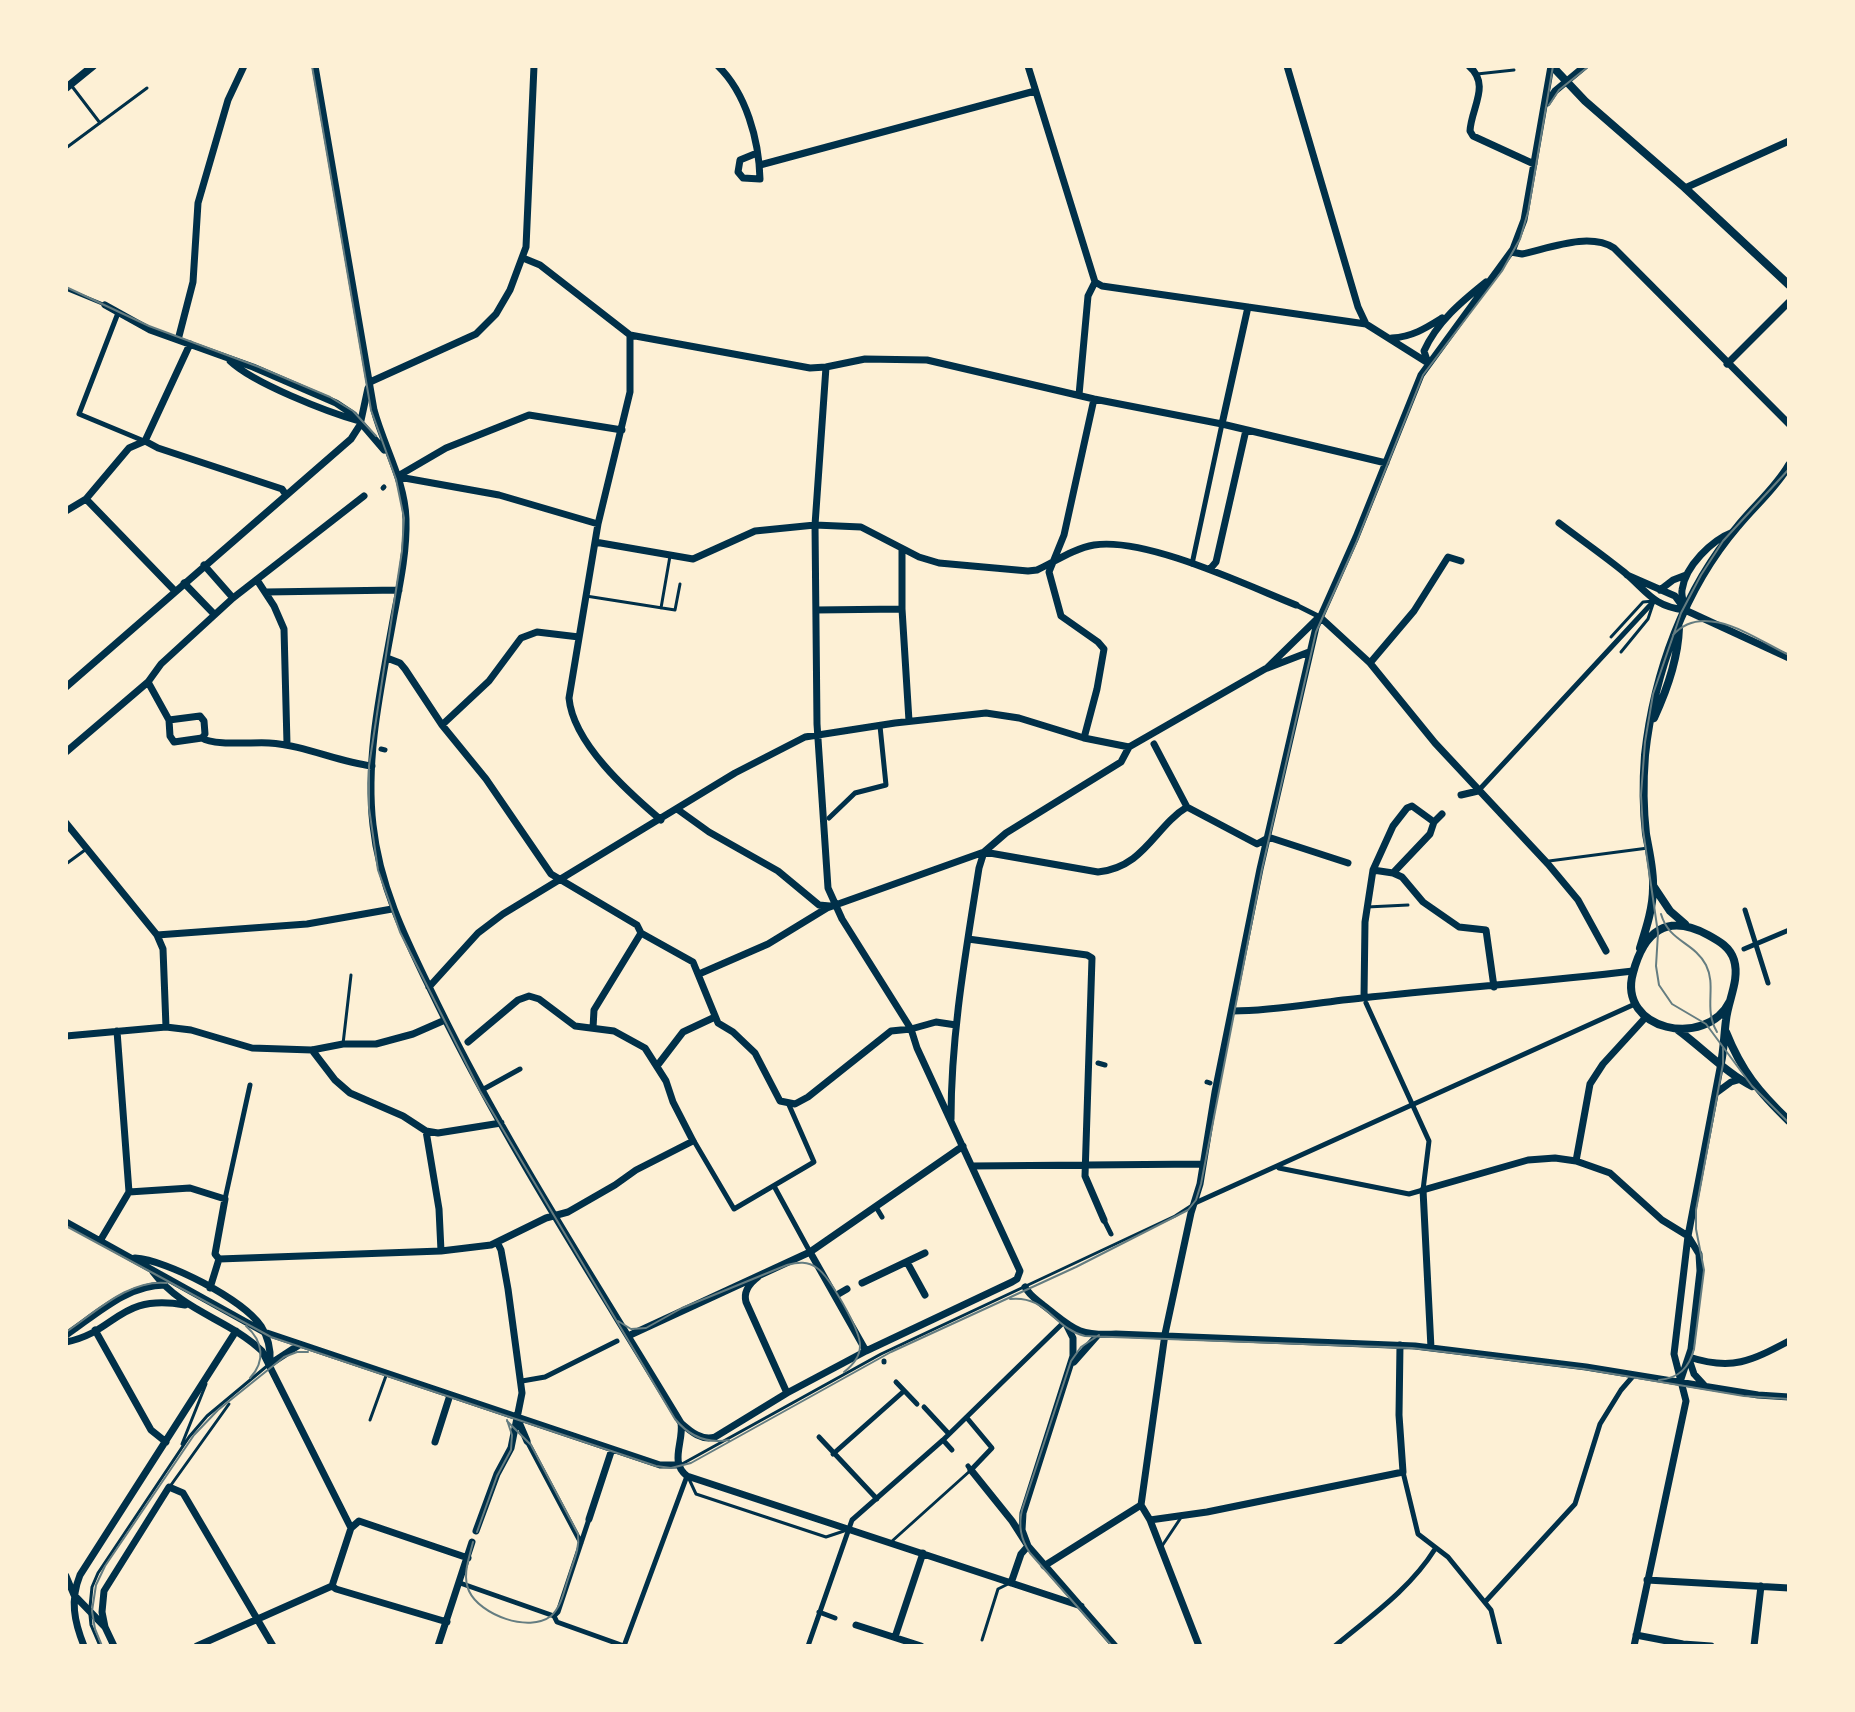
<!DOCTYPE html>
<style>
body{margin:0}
#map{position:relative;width:1855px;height:1712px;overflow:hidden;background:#fdf0d5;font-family:Merriweather,serif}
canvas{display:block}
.frame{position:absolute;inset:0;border:68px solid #fdf0d5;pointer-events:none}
</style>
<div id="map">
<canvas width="1855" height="1712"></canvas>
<div class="frame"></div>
</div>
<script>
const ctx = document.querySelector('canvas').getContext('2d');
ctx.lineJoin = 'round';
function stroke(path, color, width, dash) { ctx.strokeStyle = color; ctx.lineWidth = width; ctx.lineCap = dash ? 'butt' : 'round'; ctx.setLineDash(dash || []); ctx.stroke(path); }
const service = new Path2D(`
 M 1477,74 L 1514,70
 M 71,85 L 100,123
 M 66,148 L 147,88
 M 66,289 L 105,305
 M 586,596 L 675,610 L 680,584
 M 661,608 L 670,556
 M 1611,637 L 1643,602 L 1654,601 L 1648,619 L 1621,652
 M 1549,861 L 1648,848
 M 66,864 L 85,850
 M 1367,907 L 1408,905
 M 343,1044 L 351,975
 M 370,1420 L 387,1373
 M 182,1444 L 206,1384
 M 682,1464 L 881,1354 L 1175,1216 L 1192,1205
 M 689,1479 L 696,1494 L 826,1537 L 844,1531
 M 171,1485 L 229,1404
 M 891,1542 L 971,1470
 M 1162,1546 L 1182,1516
 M 90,1607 L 92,1587 L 98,1573 L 189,1437 L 207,1416 L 267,1366
 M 90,1615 L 91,1625 L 100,1646
 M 982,1640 L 998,1589 L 1008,1584`);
const pedestrian = new Path2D(`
 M 118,313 L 79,414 L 144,441
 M 383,488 L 384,487
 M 1192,564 L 1222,424
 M 1296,605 L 1320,617
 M 381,749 L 385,750
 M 1479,790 L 1654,601
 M 829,818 L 855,793 L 886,785 L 880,726
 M 1745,910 L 1768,983
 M 1744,949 L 1789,930
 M 1098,1063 L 1105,1065
 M 1207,1082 L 1210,1083
 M 482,1090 L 520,1069
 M 694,1141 L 734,1209 L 814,1162 L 789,1105
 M 1279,1168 L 1409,1194 L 1423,1190 L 1429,1141 L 1366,1003
 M 774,1186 L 810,1252
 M 225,1199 L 250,1085
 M 1195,1203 L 1635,1004
 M 876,1207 L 882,1217
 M 1104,1220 L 1111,1234
 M 884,1361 L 884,1362
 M 522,1381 L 545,1377 L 617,1341
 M 896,1382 L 917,1404
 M 924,1407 L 949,1434
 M 967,1418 L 992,1448 L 971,1470 L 968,1466
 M 819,1437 L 877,1499
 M 943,1440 L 952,1450
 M 527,1441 L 581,1543
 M 833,1454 L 904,1391
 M 1403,1472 L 1418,1534 L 1448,1557 L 1491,1610 L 1500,1646
 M 460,1583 L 554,1616 L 557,1622 L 624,1646
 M 1485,1602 L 1575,1504 L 1600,1424 L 1621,1390 L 1634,1375
 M 819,1612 L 835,1618
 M 554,1616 L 558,1612 L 589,1519
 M 624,1646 L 687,1476
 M 808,1646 L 852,1520 L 943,1440 L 1064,1322
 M 1335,1646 C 1371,1616 1410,1589 1435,1549`);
const minor = new Path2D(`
 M 315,66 L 374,410 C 384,447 405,481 406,519 C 407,551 400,584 394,615 C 382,683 365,756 373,825 C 380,891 410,947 438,1005 C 509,1150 598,1285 681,1423 C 691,1432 702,1441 715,1437 L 787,1393 L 866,1351 L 1012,1282 L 1017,1279 L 1020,1271 L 917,1048 L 911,1029 L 842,919 L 828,888 L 817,724 L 815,525 L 826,367
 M 718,66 C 746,93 759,140 760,179 L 743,178 L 738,172 L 740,160 L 757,153
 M 1028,66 L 1095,282 L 1088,296 L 1079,395
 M 1287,66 L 1358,307 L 1366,324
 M 1469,66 C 1491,85 1471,108 1470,131 L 1473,136 L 1534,164
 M 1547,103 L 1555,91 L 1585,66
 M 760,165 L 1035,91
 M 1685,188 L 1789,141
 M 1511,252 L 1522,254 C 1550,248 1589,232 1614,248 L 1789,424
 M 523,258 L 540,265 L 630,335 L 630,392 L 598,524 L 569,698 C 573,743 628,792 661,820
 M 1095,282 L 1102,286 L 1366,324 L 1428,363
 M 105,305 L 150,330 L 253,367 L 336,403 L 354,415 L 384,450
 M 630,335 L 810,368 L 826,367 L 865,359 L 927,360 L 1094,399 L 1222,424 L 1386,463
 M 1392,338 C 1412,337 1426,328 1442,318
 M 178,340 L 193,282 L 198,203 L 228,100 L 244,66
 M 230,361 C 253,383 327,412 359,421
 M 1428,363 L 1424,351 C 1437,322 1461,302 1486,282
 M 1727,364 L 1789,302
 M 370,382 L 476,334 L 496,314 L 510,290 L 526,247 L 534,66
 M 1222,424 L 1248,307
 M 145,441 L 158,448 L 282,489 L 286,495
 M 145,441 L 190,344
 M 398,476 L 446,448 L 529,415 L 622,430
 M 399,477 L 499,495 L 598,524
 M 86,499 L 175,591
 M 66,511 L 86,499 L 129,448 L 145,441
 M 1559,523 C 1580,539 1603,555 1624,572 C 1647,591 1652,606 1685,610 L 1789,658
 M 595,542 L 693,559 L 755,531 L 815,525 L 861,527 L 919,557 L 939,563 L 1028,571 L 1037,570 C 1054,562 1075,548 1094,545 C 1146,537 1246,585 1296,605
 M 902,549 L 902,609 L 909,721
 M 204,565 L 233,598
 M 1210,569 L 1216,562 L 1246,430
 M 1627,575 L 1675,596 L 1683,607
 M 257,580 L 274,606 L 284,629 L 287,744
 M 184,583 L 214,614
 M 1660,590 L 1673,580 L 1686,575
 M 266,592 L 399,590
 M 816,610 L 902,609
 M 1685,610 C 1684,603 1681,596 1682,590 C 1685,566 1712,540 1733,532
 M 1320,617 L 1370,663 L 1435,743 L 1548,864 L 1578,900 L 1606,951
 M 387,658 L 400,663 L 405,669 L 442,725 L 486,779 L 551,874 L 637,925 L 641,933 L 693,962 L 718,1023 L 733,1032 L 755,1053 L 780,1101 L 795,1104 L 808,1097 L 891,1031 L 911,1029 L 936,1022 L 956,1025
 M 1370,663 L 1414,611 L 1448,557 L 1461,561
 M 1267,668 L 1318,618
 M 148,682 L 169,720 L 170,736 L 174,742 L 202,738 C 213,746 253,742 269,743 C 305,745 337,762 372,766
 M 66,687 L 351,439 L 360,425 L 368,388
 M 169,720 L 200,716 L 204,721 L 205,734 L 202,738
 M 442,725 L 489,681 L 521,638 L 537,632 L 579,637
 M 1084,738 L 1097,689 L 1104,649 L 1098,642 L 1061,616 L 1049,572 L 1064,535 L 1094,399
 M 1154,744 L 1187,807 L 1257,844 L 1266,839
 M 1129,747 L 1265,669 L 1309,652
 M 66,752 L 148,682 L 161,664 L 233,598 L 364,496
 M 1461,795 L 1478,791
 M 677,809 L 709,832 L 778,871 L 819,905 L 830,906
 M 66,823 L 157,935 L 163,949 L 166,1027
 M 1268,837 L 1348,863
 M 984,852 L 1098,872 C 1145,867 1155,826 1187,807
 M 1373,870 L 1393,873 L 1402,877 L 1423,902 L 1459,927 L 1486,930 L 1494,987
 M 1393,873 L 1430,834 L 1434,822 L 1442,814
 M 157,935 L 307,924 L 392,909
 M 968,939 L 1087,955 L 1092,958 L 1085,1176 L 1104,1220
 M 699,974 L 768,944 L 827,908 L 984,852 L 1006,833 L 1121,762 L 1129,747
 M 429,987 L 478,933 L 503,914 L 735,773 L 805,737 L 895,723 L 986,713 L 1019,718 L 1084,738 L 1129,747
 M 1364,997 L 1365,922 L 1373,870 L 1393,826 L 1407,808 L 1412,806 L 1434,822
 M 1233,1011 C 1277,1011 1319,1002 1362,998 C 1452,988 1543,982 1633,971
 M 593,1028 L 594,1010 L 641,933
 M 117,1031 L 129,1192
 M 66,1036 L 166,1027 L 191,1030 L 252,1048 L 312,1050 L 343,1044 L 376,1044 L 413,1034 L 445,1020
 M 312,1050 L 335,1080 L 350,1093 L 403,1116 L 426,1131 L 438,1133 L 501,1123
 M 657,1066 L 683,1032 L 715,1017
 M 1716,1093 L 1731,1082 L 1738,1080
 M 951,1119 C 951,1034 966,951 979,868 L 984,852
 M 426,1131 L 439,1209 L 441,1251
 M 1576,1161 L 1590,1084 L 1603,1064 L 1645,1018
 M 972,1166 L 1203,1164
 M 129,1192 L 190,1188 L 225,1199 L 215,1254 L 219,1259 L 210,1288
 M 66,1222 L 264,1332 L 660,1465 L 678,1465
 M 100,1241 L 129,1192
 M 810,1252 L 866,1351
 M 135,1258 C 167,1260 242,1299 261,1326 C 268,1337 271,1349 270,1362
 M 219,1259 L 441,1251 L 491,1245 L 546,1218 L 568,1212 L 615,1185 L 636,1170 L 693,1141 L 673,1102 L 666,1081 L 645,1048 L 614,1031 L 575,1026 L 539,999 L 529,996 L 518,1000 L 468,1042
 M 908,1264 L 925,1295
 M 153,1272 C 183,1312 227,1318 262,1351 L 351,1528
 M 758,1277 C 750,1283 743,1291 746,1302 L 787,1393
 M 862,1283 L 925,1253
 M 1025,1287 C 1030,1296 1036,1299 1043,1305 C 1073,1328 1076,1336 1116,1334 L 1415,1346 L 1586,1367 L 1758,1395 L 1789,1397
 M 835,1296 L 847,1289
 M 95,1330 L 151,1430 L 166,1442
 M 66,1335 C 97,1314 127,1285 165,1285
 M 628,1336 L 810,1252 L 963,1146
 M 66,1342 C 117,1332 118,1293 185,1305
 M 1431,1348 L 1423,1190 L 1528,1160 L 1555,1158 L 1576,1161 L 1610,1173 L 1662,1220 L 1688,1236 L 1699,1254 L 1700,1271 L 1691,1349 L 1680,1382
 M 1689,1357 C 1732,1371 1751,1361 1789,1341
 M 1689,1359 L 1694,1374 L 1705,1386
 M 1074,1362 L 1097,1336
 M 270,1364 L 299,1345
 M 518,1420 L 527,1441
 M 681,1423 C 684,1442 669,1462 687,1476 L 1081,1606
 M 435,1442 L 450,1395
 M 971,1470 L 1012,1521 L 1028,1546 L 1115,1646
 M 589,1519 L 612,1449
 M 1150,1520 L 1207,1512 L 1403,1472 L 1399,1415 L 1400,1345
 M 476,1531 L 497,1474 L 511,1448 L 522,1393 L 508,1289 L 501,1250 L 497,1242
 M 1028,1546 L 1022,1530 L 1023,1513 L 1073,1356 L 1073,1338 L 1067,1326
 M 1044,1566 L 1141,1505
 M 66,1576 L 74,1595 L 105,1627 L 114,1646
 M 1647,1580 L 1789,1588
 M 1011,1583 L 1021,1554 L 1028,1546
 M 332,1586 L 351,1528 L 359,1521 L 468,1558
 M 332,1586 L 336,1589 L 447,1622
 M 856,1625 L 921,1646
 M 105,1627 L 102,1612 L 104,1591 L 169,1487 L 183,1493 L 273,1646
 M 1636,1635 L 1683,1644 L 1711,1646
 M 895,1637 L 923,1553
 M 84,1646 C 74,1621 70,1600 80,1575 L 236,1331
 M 197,1646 L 332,1586
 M 438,1646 L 472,1542
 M 1199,1646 L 1150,1520 L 1141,1505 L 1165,1334 L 1191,1213 L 1200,1184 L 1215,1092 L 1260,869 L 1316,627 L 1356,537 L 1421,375 L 1513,249 L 1524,220 L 1551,66
 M 1634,1646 L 1686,1401 L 1674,1354 L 1688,1236 L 1721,1063
 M 1754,1646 L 1761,1586`);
const tertiary = new Path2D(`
 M 1552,66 L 1585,101 L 1685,188 L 1789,285
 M 66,88 L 93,66
 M 1654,718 C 1667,690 1678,660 1679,628
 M 1654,887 L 1670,911 L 1685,924
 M 1640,948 C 1646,929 1653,908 1653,888 C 1654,871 1649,851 1646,834 C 1643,808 1643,781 1645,755 C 1654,673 1684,589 1738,526 C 1755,505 1775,489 1789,465
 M 1678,1030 C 1700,1046 1730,1076 1752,1086
 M 1726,1032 C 1742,1072 1759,1092 1789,1121
 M 1721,1063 C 1724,1049 1724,1035 1726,1020 C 1728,1000 1740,980 1734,960 C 1730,947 1719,941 1708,935 C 1667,913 1644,931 1633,973 C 1617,1030 1706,1050 1730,1001`);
const tram = new Path2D(`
 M 312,66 L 371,410 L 396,479 L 404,518 L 402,551 L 369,766 L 369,808 L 378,870 L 400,932 L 480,1091 L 675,1419 C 689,1436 707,1444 729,1440
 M 1549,105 L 1559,90 L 1589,66
 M 66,287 L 149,326 L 259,367 L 330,397 L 353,411 L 376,436
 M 1789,469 L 1723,541 L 1701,575 L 1681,613 L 1653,694 L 1645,742 L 1641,795 L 1643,830 L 1658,933 L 1656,966 L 1659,985 L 1672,1004 L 1706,1024 L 1752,1086 L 1789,1123
 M 1673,635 C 1704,600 1755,639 1789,655
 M 1661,914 C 1669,942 1694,942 1706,965 C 1717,987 1703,1008 1717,1032
 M 66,1226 L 271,1337 L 656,1466 L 671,1468 L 691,1463 L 891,1352 L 1076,1267 L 1188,1210 L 1196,1200 L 1201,1184 L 1262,869 L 1316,632 L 1356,543 L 1423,375 L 1502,271 L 1520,239 L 1528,212 L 1553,66
 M 1010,1299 C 1047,1295 1053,1328 1085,1336 L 1412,1348 L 1584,1369 L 1744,1396 L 1789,1399
 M 618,1321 L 631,1329 L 646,1328 L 682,1308 L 787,1265 C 798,1262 808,1261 817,1268 C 829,1276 861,1331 860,1346 C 860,1357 853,1365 844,1372
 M 246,1326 C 263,1341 266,1361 250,1378
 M 66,1332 C 96,1312 129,1279 167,1283
 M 1099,1335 L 1081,1347 L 1071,1361 L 1022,1510 C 1018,1526 1021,1540 1030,1553 L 1112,1646
 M 1659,1380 C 1679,1378 1689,1368 1694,1349 L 1704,1270 L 1696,1229 L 1696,1210 L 1723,1064 L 1723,1048
 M 477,1532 L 497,1476 L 511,1450 L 512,1435 L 507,1420
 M 473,1542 C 469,1559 462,1575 469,1591 C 480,1615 529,1633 551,1616 C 562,1606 564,1590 569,1576 C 573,1562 580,1549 578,1534 L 531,1445 L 507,1421
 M 102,1646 L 95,1629 L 92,1611 L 96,1585 L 105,1566 L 194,1435 L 218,1410 L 284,1357 L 297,1352 L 308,1352`);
stroke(service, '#003049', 3);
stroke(pedestrian, '#003049', 5);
stroke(minor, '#003049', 7);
stroke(tertiary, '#003049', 8);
stroke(tram, '#657d81', 2);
</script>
